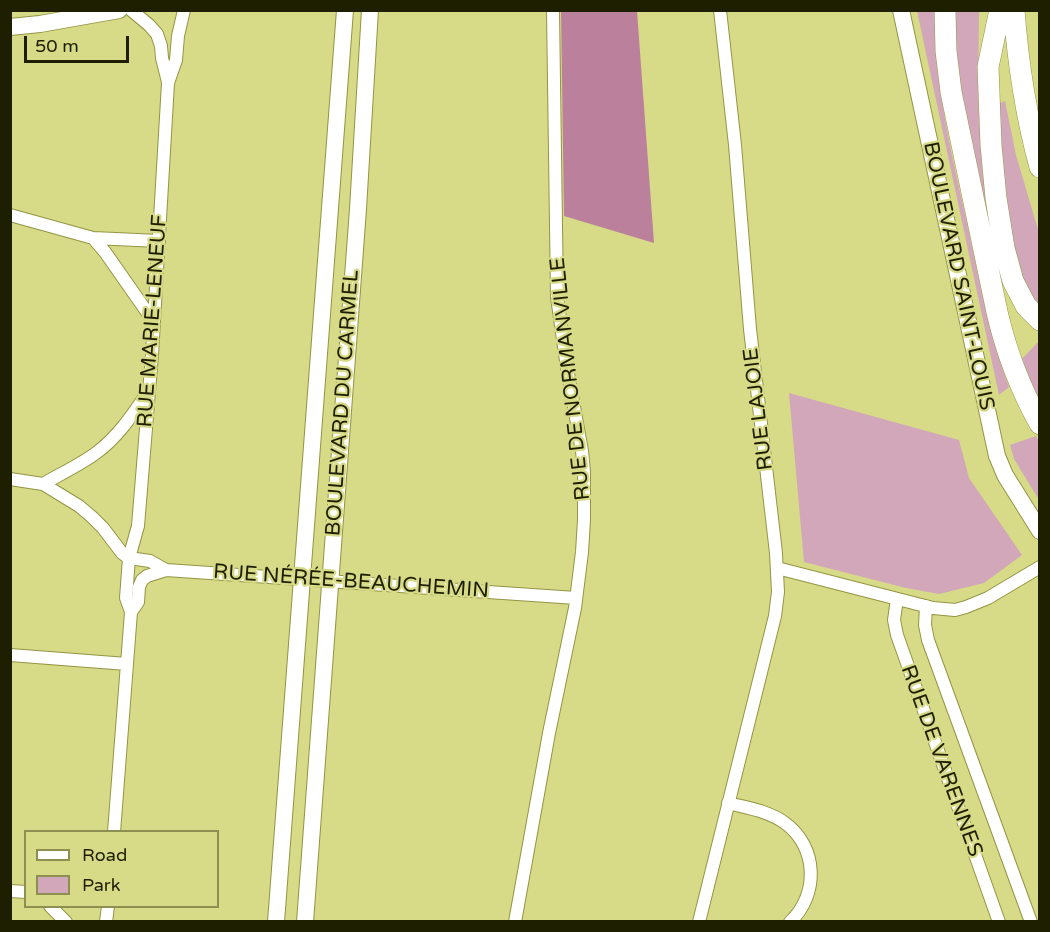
<!DOCTYPE html>
<meta charset="utf-8">
<style>
body{margin:0}
#map{position:relative;width:1050px;height:932px;overflow:hidden;background:#d7da87;font-family:"Varela Round",sans-serif}
canvas{display:block}
.frame{position:absolute;inset:0;border:12px solid #1e1f00;pointer-events:none}
.legend{position:absolute;left:24px;top:830px;width:195px;height:78px;box-sizing:border-box;background:#d7da87;border:2px solid #8d8f51;margin:0;padding:8px 10px;list-style:none;font-size:18px;color:#1e1f00}
.legend li{display:flex;align-items:center;gap:12px;height:30px}
.legend b{width:30px;border:2px solid #8d8f51}
.scale{position:absolute;left:24px;top:36px;width:105px;height:27px;box-sizing:border-box;border:3px solid #1e1f00;border-top:0;padding-left:8px;font-size:18px;line-height:21px;white-space:nowrap;color:#1e1f00;-webkit-text-stroke:4px #d7da87;paint-order:stroke}
</style>
<div id="map">
<canvas width="1050" height="932"></canvas>
<div class="frame"></div>
<ul class="legend">
<li><b style="height:8px;background:#fff"></b>Road</li>
<li><b style="height:16px;background:#d2a7ba"></b>Park</li>
</ul>
<div class="scale">50 m</div>
</div>
<script>
const ctx = document.querySelector('canvas').getContext('2d');
ctx.lineJoin = 'round';
function fill(path, color) { ctx.fillStyle = color; ctx.fill(path, 'evenodd'); }
function stroke(path, color, width, dash) { ctx.strokeStyle = color; ctx.lineWidth = width; ctx.lineCap = dash ? 'butt' : 'round'; ctx.setLineDash(dash || []); ctx.stroke(path); }
function label(font, color, halo, rows, align = 'center') {
  ctx.font = font + ' "Varela Round",sans-serif'; ctx.lineWidth = 4.5; ctx.setLineDash([]); ctx.textBaseline = 'middle'; ctx.strokeStyle = halo; ctx.fillStyle = color; for (const [text, x, y, turn = 0] of rows) {
    ctx.save(); ctx.translate(x, y); ctx.rotate((+turn || 0) * Math.PI / 180); ctx.textAlign = isNaN(turn) ? turn : align; if (halo) ctx.strokeText(text, 0, 0); ctx.fillText(text, 0, 0); ctx.restore();
  }
}
const green = new Path2D(`
 M 917,11 L 935,11 C 934,86 953,159 969,232 C 980,284 990,337 1009,387 L 999,395 Z
 M 952,11 L 979,11 L 978,91 L 979,118 L 981,145 L 993,231 L 989,233 L 963,118 Z
 M 1005,101 L 1016,155 L 1039,233 L 1039,309 L 1023,289 L 1011,238 L 1000,150 L 1000,103 Z
 M 1039,341 L 1039,406 L 1020,361 Z
 M 789,393 L 959,440 L 969,478 L 1022,555 L 984,583 L 939,594 L 906,588 L 804,562 Z
 M 1036,436 L 1039,442 L 1039,500 L 1014,459 L 1010,445 Z`);
const forest = new Path2D(`
 M 561,11 L 637,11 L 654,243 L 564,216 Z`);
const street = new Path2D(`
 M 131,10 L 149,25 L 157,34 L 161,46 L 162,58 L 168,82
 M 10,215 L 93,238 L 159,241
 M 93,238 L 105,252 L 154,322
 M 10,479 L 43,484 L 79,506 L 92,517 L 103,528 L 122,553 L 129,558 L 150,561 L 166,570 L 576,598
 M 43,484 C 60,474 80,465 96,453 C 118,437 133,414 148,392
 M 777,568 L 933,608 L 955,610 L 966,607 L 988,598 L 1040,567
 M 897,599 L 894,620 L 897,635 L 999,922
 M 926,606 L 925,625 L 928,640 L 1031,922
 M 131,612 L 126,598 L 129,558 L 138,526 L 152,355 L 168,83 L 176,60 L 178,36 L 184,10
 M 10,655 L 127,664
 M 728,803 C 747,808 769,811 785,823 C 818,847 819,895 790,922
 M 114,832 L 131,612 L 138,602 L 139,587 L 142,580 L 147,576 L 166,570
 M 10,891 L 26,892
 M 50,906 L 66,922
 M 106,922 L 108,906
 M 515,922 L 549,733 L 575,608 L 582,552 L 584,520 L 584,472 L 582,451 L 567,368 L 557,297 L 553,10
 M 699,922 L 775,616 L 778,592 L 776,553 L 750,329 L 735,145 L 720,10`);
const secondary = new Path2D(`
 M 901,10 L 997,456 L 1005,475 L 1040,531
 M 10,27 L 40,24 L 119,10
 M 276,922 L 345,10
 M 305,922 L 358,209 L 370,10`);
const highway = new Path2D(`
 M 945,10 L 946,51 L 951,92 L 997,312 C 1006,351 1020,388 1040,424
 M 1000,10 L 988,67 L 991,145 L 996,198 L 1004,248 L 1013,281 L 1026,306 L 1040,320
 M 1014,10 C 1018,63 1026,116 1040,167`);
const streetNames = [
 ["BOULEVARD SAINT-LOUIS",958,276,78],
 ["RUE MARIE-LENEUF",153,321,-86],
 ["RUE DE NORMANVILLE",571,379,-96],
 ["BOULEVARD DU CARMEL",343,403,-86],
 ["RUE LAJOIE",759,409,-97],
 ["RUE NÉRÉE-BEAUCHEMIN",351,582,4],
 ["RUE DE VARENNES",941,761,70]
];
fill(green, '#d2a7ba');
fill(forest, '#bb809b');
stroke(street, '#939543', 14);
stroke(secondary, '#939543', 18);
stroke(highway, '#939543', 22);
stroke(street, '#fff', 12);
stroke(secondary, '#fff', 16);
stroke(highway, '#fff', 21);
label('21px', '#1e1f00', '#d7da87', streetNames);
</script>
